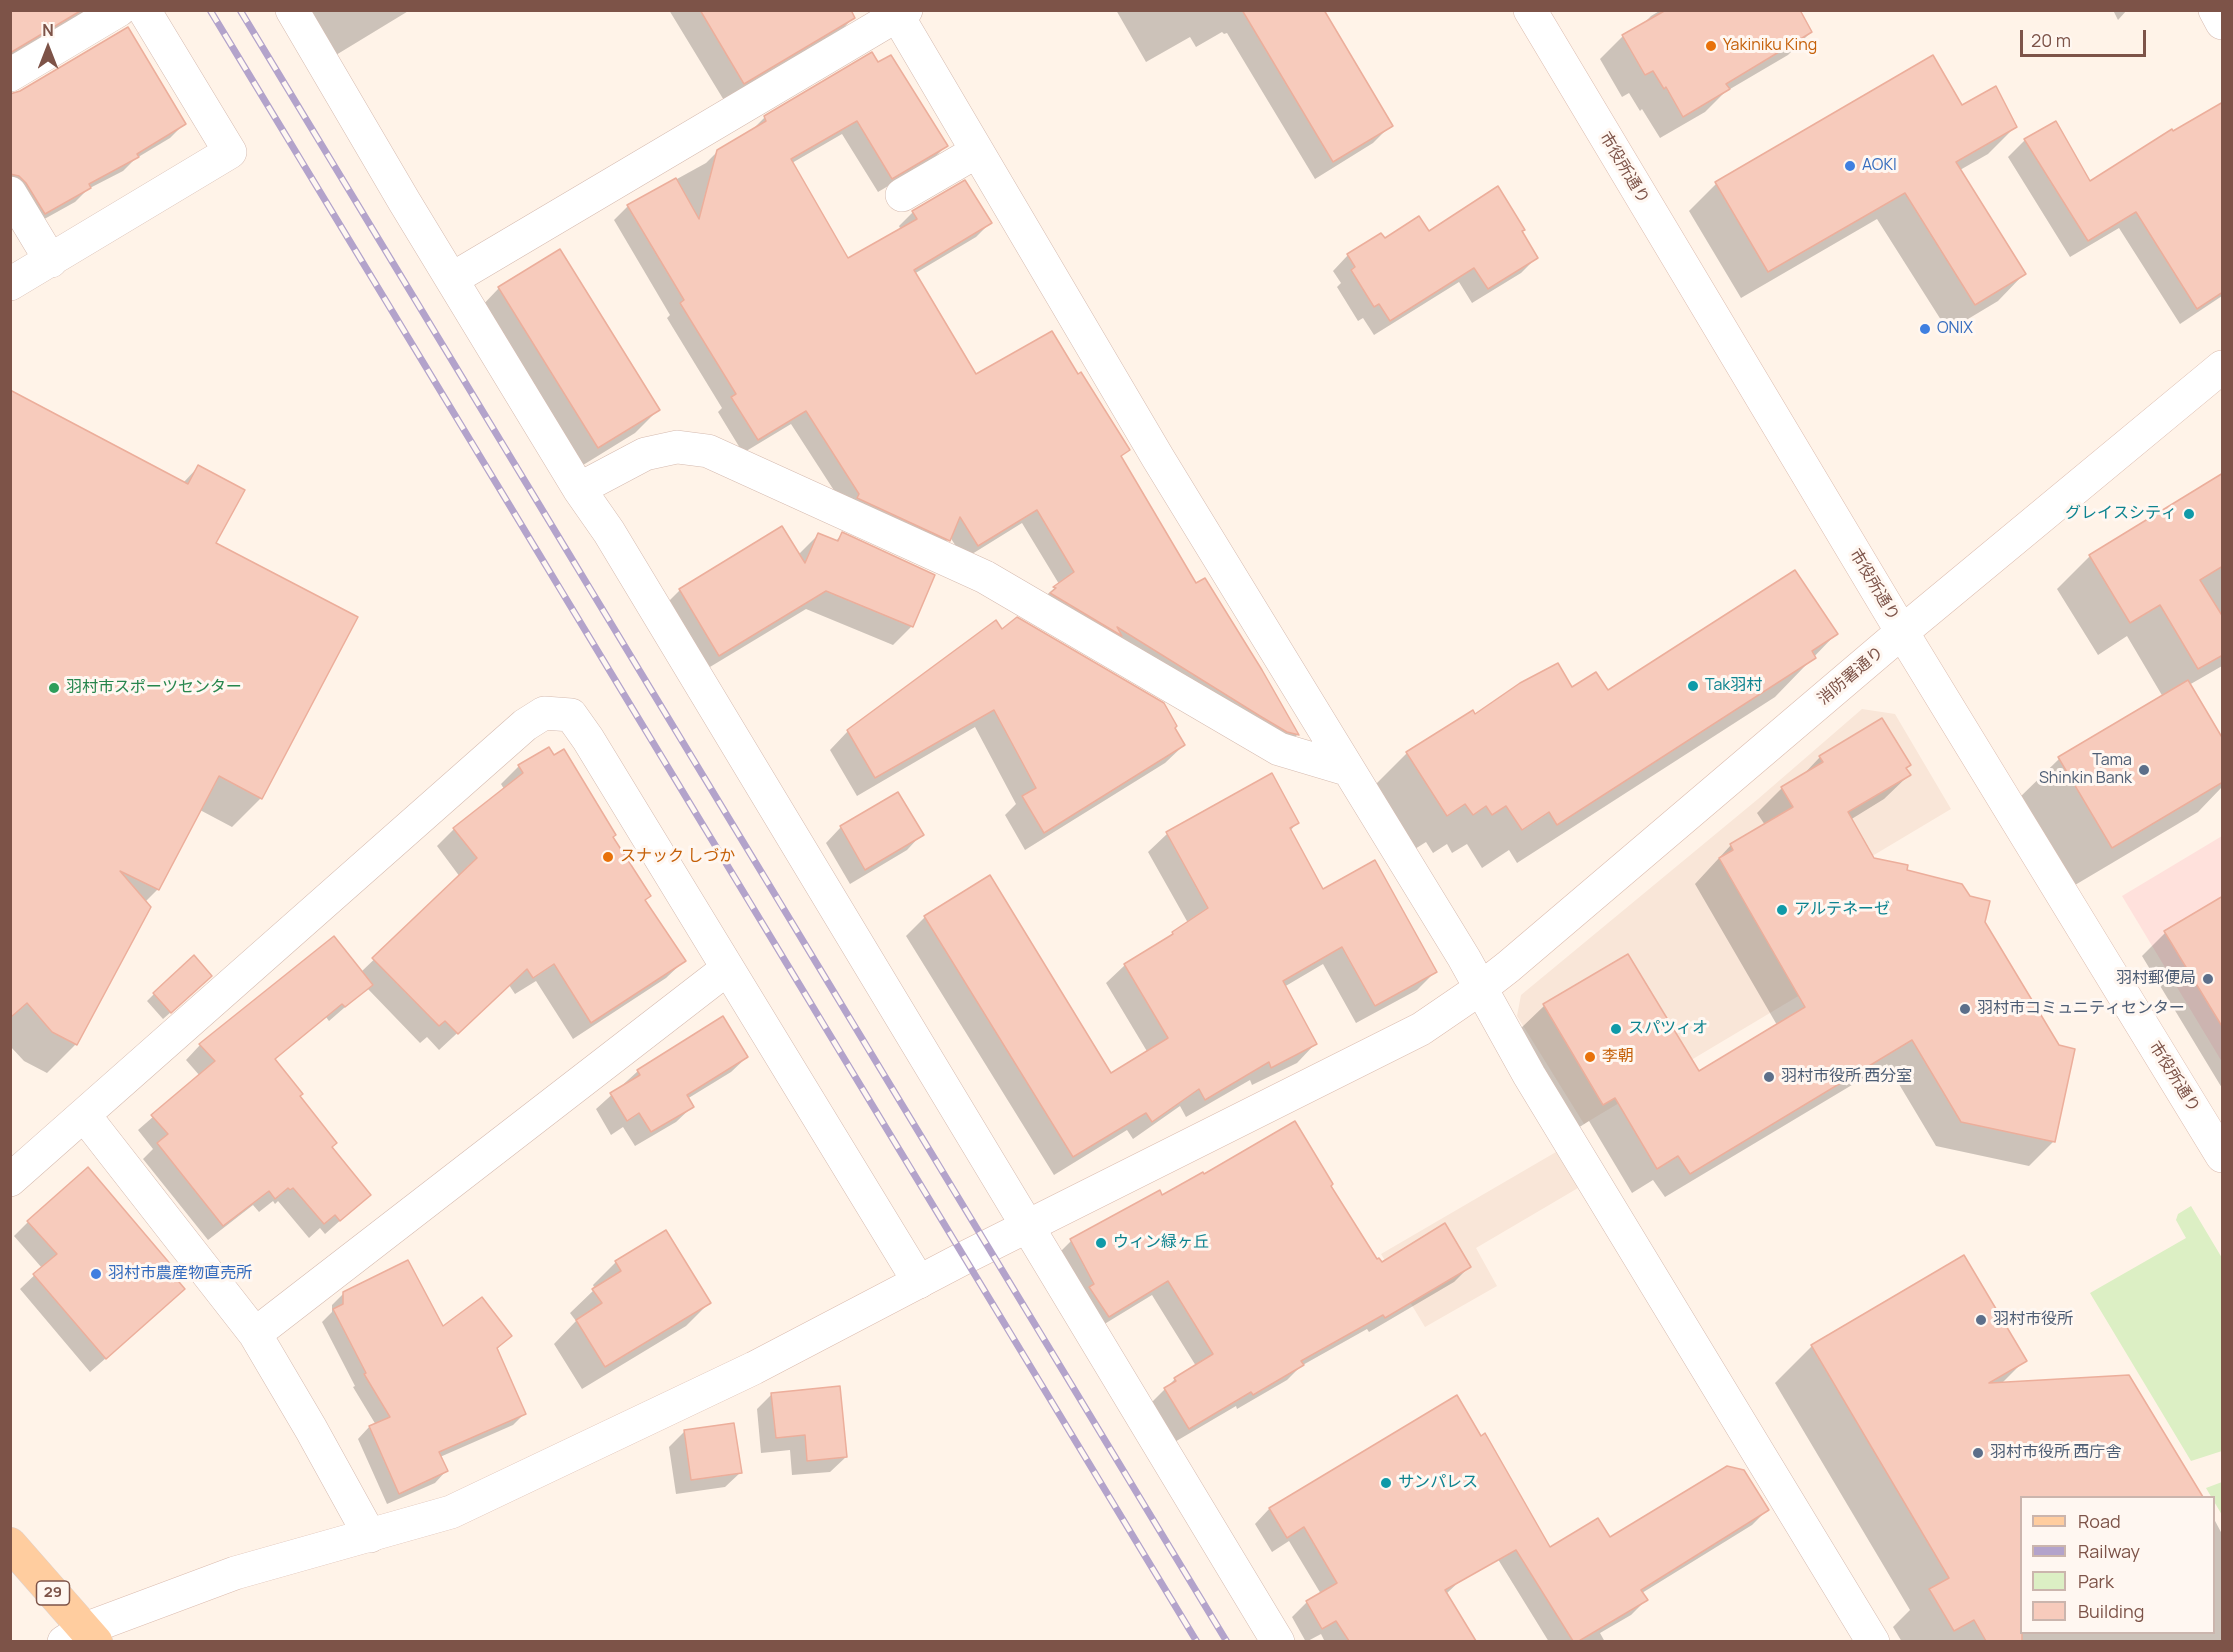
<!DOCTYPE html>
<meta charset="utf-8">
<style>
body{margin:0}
#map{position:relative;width:2233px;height:1652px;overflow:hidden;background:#fff3e8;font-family:Manrope,sans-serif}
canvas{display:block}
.frame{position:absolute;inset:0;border:12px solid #7d5348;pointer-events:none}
.legend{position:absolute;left:2020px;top:1496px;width:195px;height:138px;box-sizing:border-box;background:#fff7f1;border:2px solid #cbb5ad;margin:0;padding:8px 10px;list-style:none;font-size:18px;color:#7d5348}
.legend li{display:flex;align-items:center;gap:12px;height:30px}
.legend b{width:30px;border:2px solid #cbb5ad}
.north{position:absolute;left:18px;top:18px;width:60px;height:60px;-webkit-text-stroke:4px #fff7f1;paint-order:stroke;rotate:0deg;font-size:16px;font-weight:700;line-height:24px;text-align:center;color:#7d5348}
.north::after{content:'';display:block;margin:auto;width:21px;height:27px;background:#7d5348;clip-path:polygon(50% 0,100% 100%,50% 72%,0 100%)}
.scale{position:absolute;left:2020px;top:30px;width:126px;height:27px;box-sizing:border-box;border:3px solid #7d5348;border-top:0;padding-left:8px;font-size:18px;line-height:21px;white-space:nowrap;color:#7d5348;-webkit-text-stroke:4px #fff7f1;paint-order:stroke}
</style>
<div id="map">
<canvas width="2233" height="1652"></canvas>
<div class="frame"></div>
<ul class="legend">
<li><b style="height:8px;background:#ffcd9f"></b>Road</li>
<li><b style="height:8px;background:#b3a3cb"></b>Railway</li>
<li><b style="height:16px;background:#dcefc4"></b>Park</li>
<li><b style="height:16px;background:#f7cbbc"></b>Building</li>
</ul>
<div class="north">N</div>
<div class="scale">20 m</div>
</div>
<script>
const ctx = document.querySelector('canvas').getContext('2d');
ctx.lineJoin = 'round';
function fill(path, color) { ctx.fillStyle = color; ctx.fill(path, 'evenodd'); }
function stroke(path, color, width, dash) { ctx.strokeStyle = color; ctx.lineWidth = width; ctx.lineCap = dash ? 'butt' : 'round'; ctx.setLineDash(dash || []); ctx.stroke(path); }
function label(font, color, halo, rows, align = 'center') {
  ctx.font = font + ' Manrope,"Noto Sans JP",sans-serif'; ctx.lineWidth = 6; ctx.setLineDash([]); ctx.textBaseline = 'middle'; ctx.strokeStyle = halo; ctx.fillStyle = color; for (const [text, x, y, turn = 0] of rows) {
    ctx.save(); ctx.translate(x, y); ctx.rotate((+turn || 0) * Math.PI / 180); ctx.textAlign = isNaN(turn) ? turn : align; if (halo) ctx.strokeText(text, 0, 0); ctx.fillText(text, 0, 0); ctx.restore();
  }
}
const residential = new Path2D(`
 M 1862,709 L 1895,714 L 1951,809 L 1812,892 L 1852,964 L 1584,1124 L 1517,1016 L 1521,995 L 1758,799 Z
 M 1556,1152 L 1578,1188 L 1476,1248 L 1497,1286 L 1425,1327 L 1381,1254 Z`);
const commercial = new Path2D(`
 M 2222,836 L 2222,1062 L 2122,896 Z`);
const green = new Path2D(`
 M 2191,1206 L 2222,1258 L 2222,1451 L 2191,1461 L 2090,1293 L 2186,1238 L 2176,1220 L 2178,1214 Z
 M 2222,1482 L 2222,1515 L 2206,1488 Z`);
const shadow = new Path2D(`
 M 10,10 L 88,10 L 10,57 Z
 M 309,10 L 410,10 L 336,55 Z
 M 669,10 L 849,10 L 853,18 L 834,38 L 725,102 Z
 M 1116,10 L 1322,10 L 1391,125 L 1373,143 L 1315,179 L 1227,33 L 1224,34 L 1222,32 L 1196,47 L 1190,37 L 1146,62 Z
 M 1661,10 L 1798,10 L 1811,32 L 1788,55 L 1725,92 L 1705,112 L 1660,138 L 1642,109 L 1640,111 L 1629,93 L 1622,97 L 1600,59 L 1623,36 L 1640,27 L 1651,16 Z
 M 2113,10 L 2127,10 L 2118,20 Z
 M 877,64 L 946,146 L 932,160 L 878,192 L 842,134 L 792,163 L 847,260 L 901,230 L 899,226 L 913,212 L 990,223 L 976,237 L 914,274 L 976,376 L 1077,376 L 1128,450 L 1120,457 L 1196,585 L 1261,671 L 1297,735 L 1284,749 L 1040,601 L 1059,584 L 1022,523 L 964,559 L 950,537 L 935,554 L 846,509 L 791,424 L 743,453 L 718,412 L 722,408 L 667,318 L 670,315 L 614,220 L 628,206 L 706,163 L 718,151 L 750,132 L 765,117 Z
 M 10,95 L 184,124 L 170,138 L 135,159 L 123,171 L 88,189 L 75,202 L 30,227 L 10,196 Z
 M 2222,103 L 2222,296 L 2180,324 L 2119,228 L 2070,257 L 2008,157 L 2025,140 L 2090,183 Z
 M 1961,107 L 2015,127 L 1988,154 L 1960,170 L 2024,274 L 1998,301 L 1948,331 L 1877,219 L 1741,298 L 1689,211 L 1716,184 Z
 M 1428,233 L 1536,258 L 1521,273 L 1472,303 L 1459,282 L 1374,335 L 1363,318 L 1358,321 L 1337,287 L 1341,283 L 1333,271 L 1348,255 L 1384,240 Z
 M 499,288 L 658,410 L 635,433 L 575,470 L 477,311 Z
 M 10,392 L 183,483 L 198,467 L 261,798 L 232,827 L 200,810 L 158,889 L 145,902 L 76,1044 L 47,1073 L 24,1061 L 10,1046 Z
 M 2222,475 L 2222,666 L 2189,685 L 2222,742 L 2222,787 L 2198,812 L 2070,888 L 2017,800 L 2059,759 L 2163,697 L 2127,636 L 2098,655 L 2057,589 L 2090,556 Z
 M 781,528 L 798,555 L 818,535 L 835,542 L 842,534 L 933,576 L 911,627 L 893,645 L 806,609 L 700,673 L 661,609 L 680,590 Z
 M 1002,631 L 1173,728 L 1184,745 L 1165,763 L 1025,850 L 1005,815 L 1016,804 L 975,727 L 857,796 L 830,750 L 848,731 Z
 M 1836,634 L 1775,697 L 1517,863 L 1509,850 L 1482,868 L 1467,844 L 1452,853 L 1447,844 L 1433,853 L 1426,842 L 1407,854 L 1368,792 L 1407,753 L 1475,716 L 1572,689 L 1607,692 Z
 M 1820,757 L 1905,769 L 1909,775 L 1884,799 L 1850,820 L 1873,859 L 1984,922 L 2054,1141 L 2029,1166 L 1936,1146 L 1887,1064 L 1665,1197 L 1653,1180 L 1632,1193 L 1589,1121 L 1578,1128 L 1519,1030 L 1544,1006 L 1628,956 L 1698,1073 L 1777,1025 L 1695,884 L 1731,845 L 1765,825 L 1757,813 L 1782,788 L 1801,777 Z
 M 519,766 L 611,837 L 644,901 L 684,961 L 666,978 L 573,1039 L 536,981 L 515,994 L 509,985 L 439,1050 L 427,1037 L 420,1043 L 367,988 L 329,1021 L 326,1017 L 274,1060 L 331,1147 L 369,1195 L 325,1234 L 320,1228 L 309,1238 L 278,1201 L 275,1204 L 273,1201 L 259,1212 L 253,1205 L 208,1240 L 143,1159 L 153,1149 L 138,1130 L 200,1076 L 186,1060 L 200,1045 L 361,972 L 460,877 L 437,846 L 454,829 L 504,789 L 501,784 Z
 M 1297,823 L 1290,831 L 1322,891 L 1435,972 L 1417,990 L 1356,1023 L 1323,964 L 1284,987 L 1315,1044 L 1297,1063 L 1252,1085 L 1250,1080 L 1186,1117 L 1180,1106 L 1133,1139 L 1127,1130 L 1054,1175 L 906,936 L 925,917 L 1111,1075 L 1148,1053 L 1106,983 L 1125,965 L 1165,941 L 1188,923 L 1148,852 L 1167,834 Z
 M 841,827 L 922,834 L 907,850 L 850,884 L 826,843 Z
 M 2222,898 L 2222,1088 L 2142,956 L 2165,933 Z
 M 203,984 L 163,1019 L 147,1001 L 154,994 Z
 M 747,1057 L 731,1072 L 687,1099 L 692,1107 L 676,1122 L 635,1146 L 623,1127 L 611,1135 L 596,1109 L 638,1071 Z
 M 1329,1186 L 1377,1261 L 1381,1264 L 1469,1267 L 1454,1282 L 1369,1332 L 1367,1329 L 1301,1366 L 1287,1380 L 1237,1409 L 1236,1406 L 1173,1443 L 1150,1404 L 1175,1379 L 1196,1366 L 1152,1295 L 1093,1331 L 1056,1256 L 1071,1241 L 1159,1192 L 1162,1197 Z
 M 28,1222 L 166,1270 L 169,1303 L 90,1372 L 20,1289 L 42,1268 L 14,1236 Z
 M 616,1262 L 709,1303 L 686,1326 L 582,1389 L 554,1344 L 576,1321 L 570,1313 L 595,1289 L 593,1285 Z
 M 344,1293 L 443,1328 L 510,1336 L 496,1350 L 525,1413 L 513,1425 L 440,1457 L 446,1471 L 435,1483 L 387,1504 L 358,1439 L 369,1427 L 376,1425 L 353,1387 L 355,1386 L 322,1322 L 332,1312 L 332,1305 Z
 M 1812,1346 L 2025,1360 L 2001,1384 L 2128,1376 L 2201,1498 L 2022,1498 L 2022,1632 L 2214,1632 L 2214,1519 L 2222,1534 L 2222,1642 L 1902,1642 L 1893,1627 L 1910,1610 L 1775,1383 Z
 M 772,1394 L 846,1457 L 830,1472 L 792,1475 L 790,1450 L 761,1453 L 757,1409 Z
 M 685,1431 L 741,1472 L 725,1487 L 676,1494 L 669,1447 Z
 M 1389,1438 L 1463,1578 L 1446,1594 L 1474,1642 L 1325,1642 L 1321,1634 L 1306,1642 L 1292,1617 L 1307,1602 L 1321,1594 L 1289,1541 L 1272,1552 L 1255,1524 L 1269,1509 Z
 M 1441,1467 L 1550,1549 L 1767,1510 L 1752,1525 L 1642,1593 L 1646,1600 L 1631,1615 L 1600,1633 L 1605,1642 L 1549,1642 Z`);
const building = new Path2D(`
 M 10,10 L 82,10 L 10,53 Z
 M 700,10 L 851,10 L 855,18 L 744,84 Z
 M 1242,10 L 1324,10 L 1393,126 L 1333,162 Z
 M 1666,10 L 1800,10 L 1812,32 L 1726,84 L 1730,89 L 1683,117 L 1666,87 L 1664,89 L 1653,71 L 1645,75 L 1622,35 Z
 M 128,27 L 186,124 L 137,154 L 139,157 L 89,184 L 91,188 L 45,214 L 26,183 L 19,176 L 10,174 L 10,94 L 20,91 Z
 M 872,52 L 878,62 L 891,55 L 948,146 L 892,179 L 857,121 L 791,159 L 848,258 L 917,219 L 912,211 L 965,180 L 992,223 L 914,270 L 976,374 L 1052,331 L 1078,374 L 1081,372 L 1130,450 L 1121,456 L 1196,583 L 1205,578 L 1262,670 L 1299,735 L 1287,732 L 1260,716 L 1117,627 L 1122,636 L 1050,593 L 1056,588 L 1053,587 L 1074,572 L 1037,510 L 978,546 L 960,517 L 950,541 L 857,498 L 859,494 L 806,411 L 758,440 L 731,397 L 736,394 L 680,303 L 684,300 L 627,205 L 676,178 L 699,219 L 717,150 L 766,121 L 764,116 Z
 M 1933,55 L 1962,105 L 1996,86 L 2017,127 L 1956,162 L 2026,274 L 1975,305 L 1905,193 L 1768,272 L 1715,182 Z
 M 2223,102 L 2223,292 L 2197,309 L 2136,212 L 2088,241 L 2024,139 L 2056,121 L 2090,181 L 2172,129 L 2173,131 Z
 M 1498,186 L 1525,230 L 1522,231 L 1538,258 L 1488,289 L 1474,268 L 1390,321 L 1379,304 L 1374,307 L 1351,270 L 1355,267 L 1347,254 L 1381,233 L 1385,238 L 1419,216 L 1429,231 Z
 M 560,249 L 660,410 L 598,448 L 498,287 Z
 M 10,390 L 188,484 L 198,465 L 245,490 L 216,543 L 358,617 L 262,799 L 219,776 L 159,890 L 120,871 L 151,907 L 77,1045 L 52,1032 L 27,1003 L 10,1018 Z
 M 2223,473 L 2223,566 L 2200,580 L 2223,617 L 2223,655 L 2198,669 L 2160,605 L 2130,623 L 2089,555 Z
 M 782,526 L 805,563 L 818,533 L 838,541 L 842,532 L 935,575 L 913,627 L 826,591 L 719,656 L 679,589 Z
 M 1795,570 L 1838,634 L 1812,651 L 1816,658 L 1557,825 L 1549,812 L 1522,830 L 1506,806 L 1492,815 L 1486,806 L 1473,815 L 1465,804 L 1447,816 L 1406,752 L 1473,710 L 1475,714 L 1520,683 L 1558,663 L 1572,687 L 1596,672 L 1608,690 Z
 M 1017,617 L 1164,703 L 1177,726 L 1175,728 L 1185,745 L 1044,833 L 1022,796 L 1036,788 L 994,710 L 875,778 L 847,730 L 996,620 L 1002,629 Z
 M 2188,680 L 2223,739 L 2223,782 L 2112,848 L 2058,757 Z
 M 1882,718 L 1911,765 L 1906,768 L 1911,775 L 1848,812 L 1874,858 L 1908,865 L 1907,870 L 1962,884 L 1970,896 L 1990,901 L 1985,922 L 2059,1045 L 2075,1049 L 2055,1142 L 1961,1122 L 1912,1040 L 1690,1174 L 1678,1156 L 1657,1169 L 1615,1098 L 1603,1105 L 1543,1004 L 1628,954 L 1699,1071 L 1805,1007 L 1719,858 L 1733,850 L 1730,844 L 1793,807 L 1781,787 L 1823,762 L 1819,756 Z
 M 549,747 L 554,755 L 564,749 L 616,835 L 613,837 L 651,896 L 645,900 L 686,961 L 591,1023 L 554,964 L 533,978 L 527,969 L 458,1034 L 445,1021 L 439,1026 L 372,958 L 477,858 L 453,828 L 523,773 L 518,765 Z
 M 1272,773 L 1299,823 L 1290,828 L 1323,889 L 1375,860 L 1437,972 L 1375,1006 L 1342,947 L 1283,981 L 1317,1044 L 1271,1068 L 1269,1062 L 1205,1100 L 1199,1089 L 1152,1122 L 1146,1113 L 1073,1157 L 924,916 L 990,875 L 1111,1073 L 1168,1038 L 1124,964 L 1173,934 L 1172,932 L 1208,908 L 1166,832 Z
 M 898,792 L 924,835 L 865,870 L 840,826 Z
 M 2223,896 L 2223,1028 L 2164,931 Z
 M 334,936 L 373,985 L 345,1007 L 342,1004 L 275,1059 L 303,1094 L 300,1096 L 337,1143 L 332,1147 L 371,1195 L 340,1221 L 335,1215 L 324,1224 L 293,1188 L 290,1190 L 288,1188 L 275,1199 L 269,1191 L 223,1226 L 157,1143 L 168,1134 L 151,1115 L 215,1061 L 199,1044 Z
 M 194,955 L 212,976 L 171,1013 L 153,993 Z
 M 723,1016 L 748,1057 L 687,1095 L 694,1107 L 651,1132 L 639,1113 L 627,1121 L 610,1093 L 640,1075 L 637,1070 Z
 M 1295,1121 L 1333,1184 L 1331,1186 L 1377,1259 L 1379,1258 L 1382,1262 L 1445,1223 L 1471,1267 L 1385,1318 L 1383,1315 L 1301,1361 L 1304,1365 L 1253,1395 L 1251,1392 L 1189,1429 L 1164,1388 L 1176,1381 L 1174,1378 L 1213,1354 L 1168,1281 L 1109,1317 L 1089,1287 L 1094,1284 L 1070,1239 L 1160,1190 L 1162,1195 L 1203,1172 L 1204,1174 Z
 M 88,1167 L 172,1266 L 168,1269 L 185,1289 L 106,1359 L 33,1274 L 57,1254 L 27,1221 Z
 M 666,1230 L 711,1303 L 605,1367 L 576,1320 L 602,1303 L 592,1289 L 621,1271 L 615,1261 Z
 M 1964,1255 L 2027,1361 L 1989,1383 L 2129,1375 L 2203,1497 L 2022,1497 L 2022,1641 L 1986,1641 L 1974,1620 L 1954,1631 L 1929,1589 L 1949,1578 L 1811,1345 Z
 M 408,1260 L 443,1326 L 482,1297 L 512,1336 L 497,1348 L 526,1414 L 439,1452 L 448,1471 L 399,1494 L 369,1426 L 390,1417 L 364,1374 L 366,1373 L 333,1309 L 343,1304 L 343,1292 Z
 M 840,1386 L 847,1457 L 807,1461 L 805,1435 L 776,1438 L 771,1393 Z
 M 1457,1395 L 1481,1436 L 1485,1433 L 1550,1547 L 1598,1518 L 1610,1537 L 1727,1466 L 1744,1470 L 1769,1510 L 1641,1590 L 1648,1600 L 1579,1641 L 1573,1641 L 1516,1550 L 1445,1590 L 1476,1641 L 1349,1641 L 1336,1621 L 1322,1629 L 1306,1601 L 1337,1583 L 1304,1527 L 1287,1538 L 1269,1508 Z
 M 734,1423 L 742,1473 L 691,1480 L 684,1430 Z`);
const street = new Path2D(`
 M 292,10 L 404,201 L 579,489 L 609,532 L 1278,1642
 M 894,10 L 1158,458 L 1464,958 L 1529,1075 L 1873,1642
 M 2215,10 L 2222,23
 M 10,75 L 119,10
 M 10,193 L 51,261
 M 902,195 L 976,152
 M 452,279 L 906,10
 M 10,284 L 230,152 L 144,10
 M 579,489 L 645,454 L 677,447 L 708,451 L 985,577 L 1279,749 L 1346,769
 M 84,1115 L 255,1334 L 311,1429 L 370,1536
 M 10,1180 L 525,725 L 544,713 L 571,715 L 588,739 L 919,1282
 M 255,1334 L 727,969
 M 64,1642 L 85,1629`);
const secondary = new Path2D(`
 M 1530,10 L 1902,632 L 2222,1156
 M 85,1629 L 235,1573 L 451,1512 L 754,1368 L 966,1257 L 1421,1029 L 1481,988 L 1508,967 L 1902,632 L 2222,367`);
const primary = new Path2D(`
 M 10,1544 L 96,1642`);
const rail = new Path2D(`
 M 210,10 L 1197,1642
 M 240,10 L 1227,1642`);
const markers = [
 [1711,46,6,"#e8710a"],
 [1850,166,6,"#3f7fe0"],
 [1925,329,6,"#3f7fe0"],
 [2189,514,6,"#0f9aa8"],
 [1693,686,6,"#0f9aa8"],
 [54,688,6,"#2e9e5b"],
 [2144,770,6,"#5c6f8a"],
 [608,857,6,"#e8710a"],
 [1782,910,6,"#0f9aa8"],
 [2208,979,6,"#5c6f8a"],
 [1965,1009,6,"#5c6f8a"],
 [1616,1029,6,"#0f9aa8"],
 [1590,1057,6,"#e8710a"],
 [1769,1077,6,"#5c6f8a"],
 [1101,1243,6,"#0f9aa8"],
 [96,1274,6,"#3f7fe0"],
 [1981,1320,6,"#5c6f8a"],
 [1978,1453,6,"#5c6f8a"],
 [1386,1483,6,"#0f9aa8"]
];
const shields = [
 [53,1593,33]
];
const shieldNames = [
 ["29",53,1593]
];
const foodNames = [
 ["Yakiniku King",1723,46],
 ["スナック しづか",620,857],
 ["李朝",1602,1057]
];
const shopNames = [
 ["AOKI",1862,166],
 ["ONIX",1937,329],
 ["羽村市農産物直売所",108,1274]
];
const streetNames = [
 ["市役所通り",1624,168,59],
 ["市役所通り",1874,585,59],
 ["消防署通り",1851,676,-40],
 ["市役所通り",2174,1077,58]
];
const cultureNames = [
 ["グレイスシティ",2177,514,"right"],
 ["Tak羽村",1705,686],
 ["アルテネーゼ",1794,910],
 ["スパツィオ",1628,1029],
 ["ウィン緑ヶ丘",1113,1243],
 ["サンパレス",1398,1483]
];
const leisureNames = [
 ["羽村市スポーツセンター",66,688]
];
const serviceNames = [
 ["Tama",2132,761,"right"],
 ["Shinkin Bank",2132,779,"right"],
 ["羽村郵便局",2196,979,"right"],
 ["羽村市コミュニティセンター",1977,1009],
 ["羽村市役所 西分室",1781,1077],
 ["羽村市役所",1993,1320],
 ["羽村市役所 西庁舎",1990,1453]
];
fill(residential, '#f9e6d8');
fill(commercial, '#ffe1dc');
fill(green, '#dcefc4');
fill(shadow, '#0003');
fill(building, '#f7cbbc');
stroke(building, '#ecae9b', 1.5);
stroke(street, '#d5baaf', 34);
stroke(secondary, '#dbbbae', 34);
stroke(primary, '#ddd2cf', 34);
stroke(street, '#fff', 33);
stroke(secondary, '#fff', 33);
stroke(primary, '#ffcd9f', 33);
stroke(rail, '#b3a3cb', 7);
stroke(rail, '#fff7f1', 4.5, [14]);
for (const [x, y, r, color] of markers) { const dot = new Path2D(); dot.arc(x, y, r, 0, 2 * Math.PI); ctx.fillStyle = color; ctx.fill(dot); stroke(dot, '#fff7f1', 2); }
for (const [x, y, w] of shields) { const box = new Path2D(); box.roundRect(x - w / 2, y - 12, w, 24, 4.5); ctx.fillStyle = '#fff7f1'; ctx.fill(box); stroke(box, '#7d5348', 1.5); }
label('bold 15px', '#7d5348', null, shieldNames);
label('16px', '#c56008', '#fff7f1', foodNames, 'left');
label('16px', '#366cbe', '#fff7f1', shopNames, 'left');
label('16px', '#7d5348', '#fff7f1', streetNames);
label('16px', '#0d838f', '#fff7f1', cultureNames, 'left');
label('16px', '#27864d', '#fff7f1', leisureNames, 'left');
label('16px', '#4e5e75', '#fff7f1', serviceNames, 'left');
</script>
